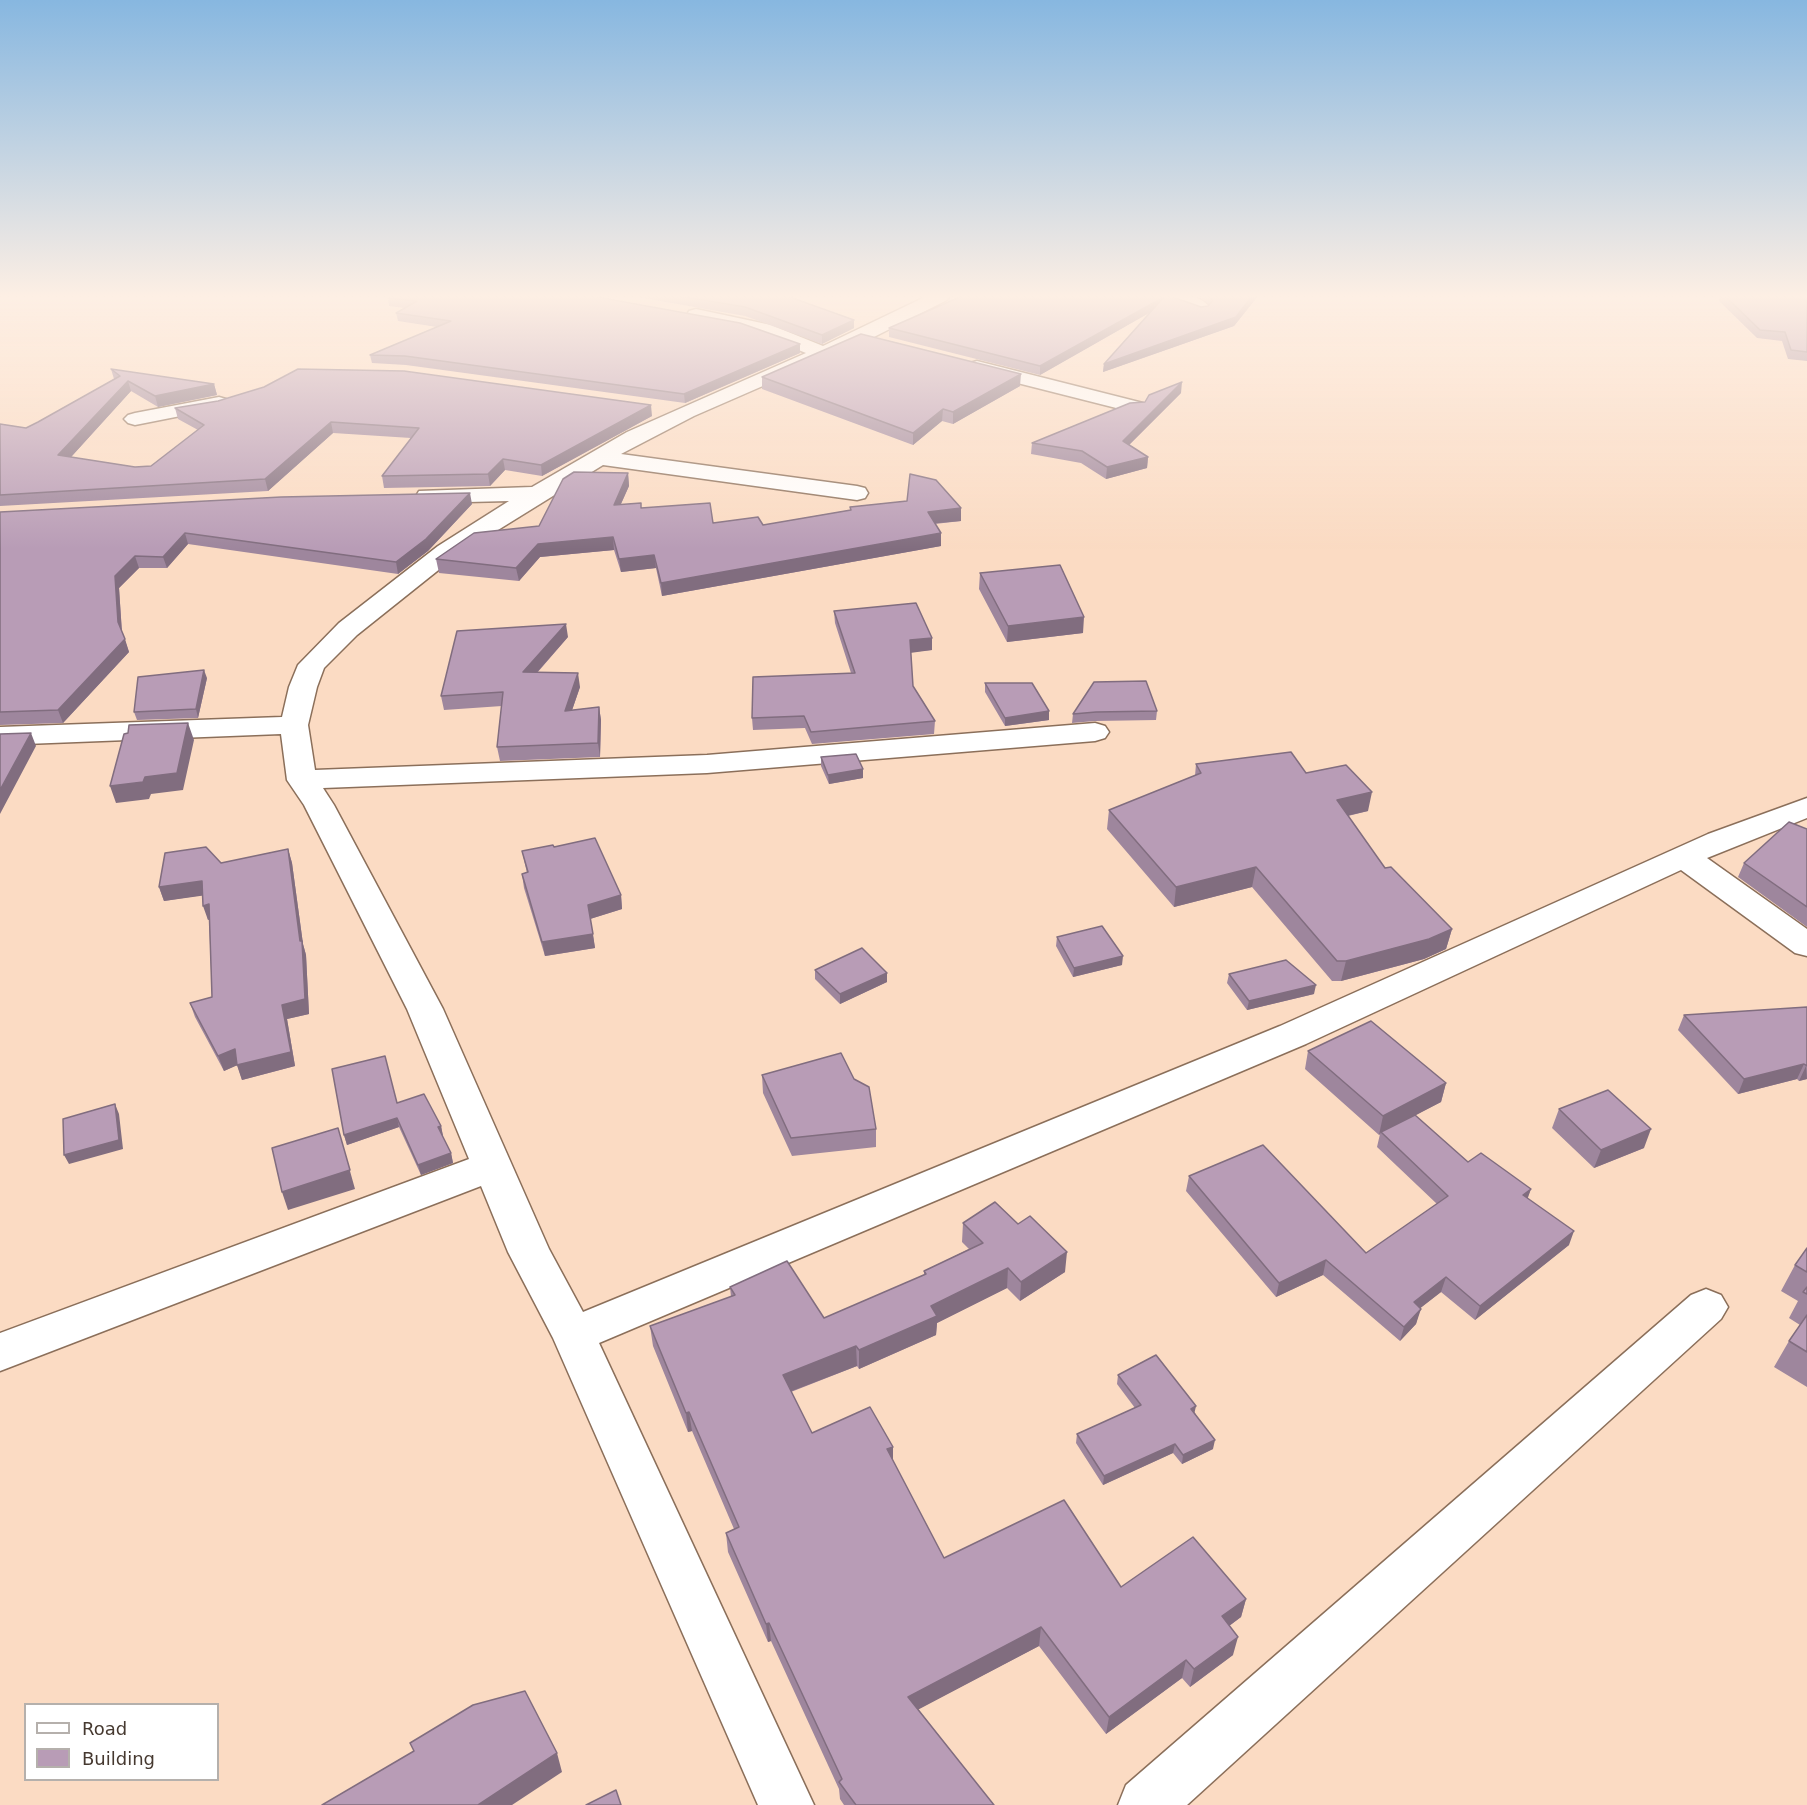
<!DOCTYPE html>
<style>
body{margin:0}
#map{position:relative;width:1807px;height:1805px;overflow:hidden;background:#fbdbc3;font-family:"DejaVu Sans",sans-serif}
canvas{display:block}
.legend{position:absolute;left:24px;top:1703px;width:195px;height:78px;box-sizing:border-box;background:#fff;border:2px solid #b5b0ac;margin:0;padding:8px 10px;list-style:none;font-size:18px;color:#463930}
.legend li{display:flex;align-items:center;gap:12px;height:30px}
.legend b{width:30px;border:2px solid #b5b0ac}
</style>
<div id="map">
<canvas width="1807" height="1805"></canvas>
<ul class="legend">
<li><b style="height:8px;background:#fff"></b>Road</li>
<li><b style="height:16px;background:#b89cb6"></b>Building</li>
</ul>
</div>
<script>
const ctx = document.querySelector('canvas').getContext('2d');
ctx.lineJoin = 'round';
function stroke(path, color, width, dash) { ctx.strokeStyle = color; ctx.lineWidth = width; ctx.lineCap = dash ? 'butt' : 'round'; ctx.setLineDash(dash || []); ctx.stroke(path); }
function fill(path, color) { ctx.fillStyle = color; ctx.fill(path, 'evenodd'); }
const minor = new Path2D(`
 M 927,296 L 950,296 L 947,300 L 866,341 L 694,416 L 621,454 L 857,486 L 865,488 L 868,493 L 865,498 L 857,500 L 603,465 L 456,556 L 357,635 L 324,668 L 317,687 L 308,725 L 315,770 L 707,755 L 1095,723 L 1105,726 L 1109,732 L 1105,738 L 1095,741 L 707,773 L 323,788 L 334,805 L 443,1009 L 549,1249 L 583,1312 L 1280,1026 L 1708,834 L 1807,798 L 1807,818 L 1707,858 L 1807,929 L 1807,956 L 1795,953 L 1681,870 L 1306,1044 L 599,1343 L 814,1805 L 758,1805 L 553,1338 L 508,1252 L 481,1186 L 0,1371 L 0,1333 L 469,1159 L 407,1009 L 304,805 L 287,780 L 281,734 L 0,745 L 0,727 L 282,717 L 289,687 L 298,665 L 339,623 L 438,546 L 509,501 L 427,503 L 419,501 L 416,496 L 419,491 L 532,487 L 627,432 L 806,353 L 759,334 L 689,319 L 687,315 L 689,311 L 696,309 L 771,325 L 823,346 Z
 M 1160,296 C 1177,296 1199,292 1210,308 L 1207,312 L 1201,313 L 1163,300 Z
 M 977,361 L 1143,403 L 1146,407 L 1143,411 L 1136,413 L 970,371 L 967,367 L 970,363 Z
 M 219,397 L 226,399 L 229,403 L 226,407 L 135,425 L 128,423 L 124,419 L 128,415 L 135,413 Z
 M 1706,1289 L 1721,1295 L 1728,1307 L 1721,1319 L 1187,1805 L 1118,1805 L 1126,1785 L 1691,1295 Z`);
const wall = new Path2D(`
 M 632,296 L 787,296 L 854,328 L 822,344 L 745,316 Z
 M 1196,296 L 1258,296 L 1234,326 L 1103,372 L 1104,364 L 1149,313 L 1040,375 L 889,337 L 889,328 L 1201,307 L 1208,306 L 1209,305 L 1201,297 Z
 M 1715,296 L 1807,296 L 1807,361 L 1788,359 L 1782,341 L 1757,338 L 1719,301 L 1719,296 Z
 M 388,298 L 800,344 L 800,353 L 685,403 L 406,365 L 372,363 L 370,355 L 437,327 L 398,321 L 396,313 L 404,308 L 389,306 Z
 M 111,369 L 214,384 L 217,395 L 158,407 L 131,391 L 71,457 L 135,467 L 151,466 L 198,430 L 178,419 L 175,408 L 652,416 L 542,476 L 505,470 L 490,486 L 384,488 L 382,476 L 411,438 L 333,433 L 268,491 L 0,506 L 0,424 L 26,428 L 38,422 L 114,379 Z
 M 762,377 L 1020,386 L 953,424 L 942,421 L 913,445 L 762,389 Z
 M 1181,393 L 1129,445 L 1148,457 L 1147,468 L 1106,479 L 1081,463 L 1031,454 L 1032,443 L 1145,402 Z
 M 628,473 L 629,486 L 621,504 L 713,523 L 763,525 L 850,510 L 850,507 L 961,508 L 961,521 L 935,524 L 941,546 L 662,596 L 656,568 L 621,572 L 614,550 L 540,557 L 519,581 L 439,573 L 436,559 L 539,526 Z
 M 472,504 L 428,551 L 398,574 L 188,544 L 167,568 L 139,568 L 119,588 L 122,632 L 129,652 L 63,723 L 0,725 L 0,512 Z
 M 980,573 L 1083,633 L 1007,642 L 979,589 Z
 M 834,611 L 932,638 L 932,650 L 911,652 L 913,686 L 935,721 L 934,734 L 812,744 L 805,728 L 753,730 L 752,718 L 851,673 L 835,623 Z
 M 568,637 L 537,673 L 580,687 L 572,710 L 599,707 L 601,720 L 600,757 L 500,761 L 497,747 L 502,706 L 444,710 L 441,696 Z
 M 207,678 L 198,718 L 137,720 L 134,712 Z
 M 1094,682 L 1157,711 L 1156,720 L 1095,721 L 1072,723 L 1073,714 Z
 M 985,683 L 1049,720 L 1005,726 L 985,692 Z
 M 821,757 L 863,778 L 829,784 L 821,766 Z
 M 1196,764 L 1306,773 L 1368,811 L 1348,816 L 1385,868 L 1452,929 L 1446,949 L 1424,959 L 1341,981 L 1332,981 L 1252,887 L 1174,907 L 1107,829 L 1109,810 L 1195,776 Z
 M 1807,829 L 1807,927 L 1738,877 L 1744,863 Z
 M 288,849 L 292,863 L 303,944 L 306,955 L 309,1014 L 287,1019 L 295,1066 L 242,1080 L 237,1065 L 224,1071 L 195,1017 L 190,1003 L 212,997 L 209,919 L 208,920 L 203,895 L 164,901 L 159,887 L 221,863 Z
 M 522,851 L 621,895 L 622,909 L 590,919 L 595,948 L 545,956 L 524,888 L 522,874 L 527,873 Z
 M 1057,937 L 1122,965 L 1073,977 L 1056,946 Z
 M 815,970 L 887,982 L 840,1004 L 815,979 Z
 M 1229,974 L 1314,994 L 1247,1010 L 1227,983 Z
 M 1807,1007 L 1807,1079 L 1799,1081 L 1797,1079 L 1738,1094 L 1678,1030 L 1684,1015 Z
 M 1308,1051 L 1446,1083 L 1441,1102 L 1415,1115 L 1468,1162 L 1531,1189 L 1527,1198 L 1569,1245 L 1475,1320 L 1441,1292 L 1420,1308 L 1416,1324 L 1400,1341 L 1323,1275 L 1276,1297 L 1186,1191 L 1189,1176 L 1366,1253 L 1437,1204 L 1377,1147 L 1380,1134 L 1379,1135 L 1305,1069 Z
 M 762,1075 L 876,1129 L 876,1147 L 792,1156 L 763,1093 Z
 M 397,1103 L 441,1126 L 443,1136 L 442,1136 L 451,1153 L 453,1163 L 421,1175 L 399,1127 L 347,1145 L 344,1135 Z
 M 1559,1109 L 1644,1148 L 1594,1168 L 1552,1128 Z
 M 963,1223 L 1065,1272 L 1020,1301 L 1007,1288 L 937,1323 L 936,1335 L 859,1369 L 857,1366 L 791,1392 L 812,1433 L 893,1447 L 893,1461 L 944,1558 L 1121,1587 L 1246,1599 L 1241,1617 L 1229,1626 L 1233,1655 L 1190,1687 L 1182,1678 L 1106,1734 L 1039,1646 L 918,1709 L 994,1805 L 844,1805 L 840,1799 L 839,1789 L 771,1641 L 768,1642 L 728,1552 L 726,1533 L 734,1529 L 692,1431 L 688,1432 L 653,1346 L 650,1326 L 731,1297 L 730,1287 L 824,1318 L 924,1275 L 924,1271 L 969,1249 L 962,1242 Z
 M 1807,1248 L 1807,1387 L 1774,1367 L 1789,1341 L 1800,1325 L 1789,1318 L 1798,1301 L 1781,1291 L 1795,1265 Z
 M 1118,1375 L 1195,1413 L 1213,1449 L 1182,1464 L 1173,1453 L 1103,1485 L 1076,1443 L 1077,1434 L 1135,1408 L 1117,1384 Z`);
const shadedWall = new Path2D(`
 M 1252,296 L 1258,296 L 1234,326 L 1103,372 L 1104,364 Z
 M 1164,297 L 1163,305 L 1040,375 L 1040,366 Z
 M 854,320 L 854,328 L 822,344 L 822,335 Z
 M 800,344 L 800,353 L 685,403 L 684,394 Z
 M 1021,374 L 1020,386 L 953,424 L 953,412 Z
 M 128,381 L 131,391 L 62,467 L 58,455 Z
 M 1182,382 L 1181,393 L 1122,452 L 1123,441 Z
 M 214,384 L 217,395 L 158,407 L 155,396 Z
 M 651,405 L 652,416 L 542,476 L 541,465 Z
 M 943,409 L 942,421 L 913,445 L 913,433 Z
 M 331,422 L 333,433 L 268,491 L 265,479 Z
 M 1148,457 L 1147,468 L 1106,479 L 1107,467 Z
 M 503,459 L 505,470 L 490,486 L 488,474 Z
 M 628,473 L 629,486 L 615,517 L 614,505 Z
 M 470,493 L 472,504 L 428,551 L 398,574 L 396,562 Z
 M 961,508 L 961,521 L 928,524 L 928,512 Z
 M 185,533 L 188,544 L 167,568 L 163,557 Z
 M 941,533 L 941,546 L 662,596 L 661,583 Z
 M 613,537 L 614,550 L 540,557 L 519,581 L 516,568 L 538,544 Z
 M 654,555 L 656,568 L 621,572 L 619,559 Z
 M 135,556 L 139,568 L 119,588 L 122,634 L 118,622 L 115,576 Z
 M 1084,617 L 1083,633 L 1007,642 L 1008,626 Z
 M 566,624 L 568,637 L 525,686 L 523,672 Z
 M 932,638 L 932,650 L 910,653 L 910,640 Z
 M 125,639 L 129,652 L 63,723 L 58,710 Z
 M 204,670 L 207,678 L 198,718 L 196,709 Z
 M 578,673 L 580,687 L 567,725 L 565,711 Z
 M 599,707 L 601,720 L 600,757 L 598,743 Z
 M 1049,711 L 1049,720 L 1005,726 L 1005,718 Z
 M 188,723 L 194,740 L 183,790 L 151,794 L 149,799 L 116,803 L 110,786 L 145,777 Z
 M 31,733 L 36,746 L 0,814 L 0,790 Z
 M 863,769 L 863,778 L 829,784 L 828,775 Z
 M 1372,792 L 1368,811 L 1333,819 L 1337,800 Z
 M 288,849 L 292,863 L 303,944 L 306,955 L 309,1014 L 287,1019 L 295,1066 L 242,1080 L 237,1065 L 282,1005 L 300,941 Z
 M 1256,867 L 1252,887 L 1174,907 L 1176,887 Z
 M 202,881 L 207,895 L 164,901 L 159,887 Z
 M 621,895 L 622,909 L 590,919 L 588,905 Z
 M 209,904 L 214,918 L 208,920 L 203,906 Z
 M 1452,929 L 1446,949 L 1424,959 L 1341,981 L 1346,961 Z
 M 593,934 L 595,948 L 545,956 L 542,942 Z
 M 1123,956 L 1122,965 L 1073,977 L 1074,968 Z
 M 887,973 L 887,982 L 840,1004 L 840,994 Z
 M 1316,985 L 1314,994 L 1247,1010 L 1249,1001 Z
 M 235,1049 L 240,1064 L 224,1071 L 218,1056 Z
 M 1804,1064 L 1797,1079 L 1738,1094 L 1744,1079 Z
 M 1806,1066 L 1807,1079 L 1799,1081 Z
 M 1446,1083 L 1441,1102 L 1382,1133 L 1381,1132 L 1380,1134 L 1379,1135 L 1383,1116 Z
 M 115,1104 L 119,1114 L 123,1149 L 69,1164 L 64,1155 Z
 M 397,1118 L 399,1127 L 347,1145 L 344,1135 Z
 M 441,1126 L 443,1136 L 441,1137 L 438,1127 Z
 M 338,1128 L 355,1189 L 288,1210 L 282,1192 Z
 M 1651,1129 L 1644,1148 L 1594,1168 L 1601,1150 Z
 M 451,1153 L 453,1163 L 421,1175 L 418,1165 Z
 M 1531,1189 L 1526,1203 L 1523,1195 Z
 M 1574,1231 L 1569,1245 L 1475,1320 L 1480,1306 Z
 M 1067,1252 L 1065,1272 L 1020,1301 L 1021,1282 Z
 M 1326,1260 L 1323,1275 L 1276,1297 L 1279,1283 Z
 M 1008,1268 L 1007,1288 L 937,1323 L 936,1335 L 859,1369 L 859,1350 L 931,1306 Z
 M 1446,1277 L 1441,1292 L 1409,1317 L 1414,1302 Z
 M 1421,1309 L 1416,1324 L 1400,1341 L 1404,1327 Z
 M 856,1346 L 857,1366 L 784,1394 L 783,1375 Z
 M 1196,1406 L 1194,1415 L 1191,1409 Z
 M 689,1412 L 692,1431 L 688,1432 L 686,1413 Z
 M 1215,1440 L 1213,1449 L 1182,1464 L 1183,1455 Z
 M 1175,1444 L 1173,1453 L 1103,1485 L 1104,1476 Z
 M 893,1447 L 893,1466 L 887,1449 Z
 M 1246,1599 L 1241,1617 L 1217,1635 L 1222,1616 Z
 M 769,1623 L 771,1641 L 768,1642 L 766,1624 Z
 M 1041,1627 L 1039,1646 L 908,1715 L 908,1697 Z
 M 1238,1637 L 1233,1655 L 1190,1687 L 1194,1669 Z
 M 1186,1660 L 1182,1678 L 1106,1734 L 1109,1717 Z
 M 557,1753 L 562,1772 L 512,1805 L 478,1805 Z`);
const building = new Path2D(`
 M 391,296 L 592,296 L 740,323 L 800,344 L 684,394 L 405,356 L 370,355 L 451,321 L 396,313 L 417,301 L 388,298 Z
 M 679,296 L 787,296 L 854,320 L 822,335 L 745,307 Z
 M 962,296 L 1170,296 L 1201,307 L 1208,306 L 1213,300 L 1209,296 L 1252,296 L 1236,317 L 1104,364 L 1164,297 L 1040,366 L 889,328 Z
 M 1725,296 L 1807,296 L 1807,352 L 1791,350 L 1785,332 L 1760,330 Z
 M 861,334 L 1021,374 L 953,412 L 943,409 L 913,433 L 762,377 Z
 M 111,369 L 214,384 L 155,396 L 128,381 L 58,455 L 135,467 L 151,466 L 204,425 L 175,408 L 218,401 L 264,387 L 298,369 L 404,371 L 651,405 L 541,465 L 503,459 L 488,474 L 382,476 L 419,428 L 331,422 L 265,479 L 0,495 L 0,424 L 26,428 L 38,422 L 120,376 Z
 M 1182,382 L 1123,441 L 1148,457 L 1107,467 L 1082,451 L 1032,443 L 1130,403 L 1145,402 L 1149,395 Z
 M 574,472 L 628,473 L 614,505 L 641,503 L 641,508 L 710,503 L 713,523 L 758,517 L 763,525 L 851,510 L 850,507 L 907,501 L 910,474 L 936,480 L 961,508 L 928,512 L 941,533 L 661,583 L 654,555 L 619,559 L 613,537 L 538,544 L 516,568 L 436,559 L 474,533 L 539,526 L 563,479 Z
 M 470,493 L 426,539 L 396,562 L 185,533 L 163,557 L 135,556 L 115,576 L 118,622 L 125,639 L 58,710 L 0,712 L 0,512 L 281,497 Z
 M 1060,565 L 1084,617 L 1008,626 L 980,573 Z
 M 916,603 L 932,638 L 910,640 L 913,686 L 935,721 L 811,732 L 804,716 L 752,718 L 753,677 L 855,673 L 834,611 Z
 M 566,624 L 523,672 L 578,673 L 565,711 L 599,707 L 598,743 L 497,747 L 503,692 L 441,696 L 457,631 Z
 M 204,670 L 196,709 L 134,712 L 138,677 Z
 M 1146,681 L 1157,711 L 1096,712 L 1073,714 L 1094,682 Z
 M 985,683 L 1032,683 L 1049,711 L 1005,718 Z
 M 188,723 L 177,773 L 145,777 L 143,782 L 110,786 L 124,734 L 128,733 L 129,725 Z
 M 31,733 L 0,790 L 0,734 Z
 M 1291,752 L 1306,773 L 1346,765 L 1372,792 L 1337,800 L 1385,868 L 1391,867 L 1452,929 L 1429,939 L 1346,961 L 1337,961 L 1256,867 L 1176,887 L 1109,810 L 1201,773 L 1196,764 Z
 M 856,754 L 863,769 L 828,775 L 821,757 Z
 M 1789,822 L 1807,829 L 1807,907 L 1744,863 Z
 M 595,838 L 621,895 L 588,905 L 593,934 L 542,942 L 522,874 L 528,872 L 522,851 L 553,845 L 554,847 Z
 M 206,847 L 221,863 L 288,849 L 300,941 L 302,941 L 305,999 L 282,1005 L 291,1052 L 237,1065 L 235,1049 L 218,1056 L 190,1003 L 212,997 L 209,904 L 203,906 L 202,881 L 159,887 L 165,853 Z
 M 1102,926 L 1123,956 L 1074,968 L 1057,937 Z
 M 862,948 L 887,973 L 840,994 L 815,970 Z
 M 1286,960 L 1316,985 L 1249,1001 L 1229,974 Z
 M 1807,1007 L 1807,1066 L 1804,1064 L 1744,1079 L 1684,1015 Z
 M 1371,1021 L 1446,1083 L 1383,1116 L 1308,1051 Z
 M 841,1053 L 854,1079 L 869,1087 L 876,1129 L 791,1138 L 762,1075 Z
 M 385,1056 L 397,1103 L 424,1094 L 441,1126 L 438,1127 L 451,1153 L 418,1165 L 397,1118 L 344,1135 L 332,1069 Z
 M 1608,1090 L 1651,1129 L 1601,1150 L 1559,1109 Z
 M 115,1104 L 119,1140 L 64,1155 L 63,1119 Z
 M 1415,1115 L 1468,1162 L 1481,1153 L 1531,1189 L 1523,1195 L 1574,1231 L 1480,1306 L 1446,1277 L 1414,1302 L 1421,1309 L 1404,1327 L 1326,1260 L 1279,1283 L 1189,1176 L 1263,1145 L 1366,1253 L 1448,1196 L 1381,1132 Z
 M 338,1128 L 350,1170 L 282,1192 L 272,1148 Z
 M 995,1202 L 1018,1224 L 1030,1216 L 1067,1252 L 1021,1282 L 1008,1268 L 931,1306 L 937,1316 L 859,1350 L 856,1346 L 783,1375 L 812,1433 L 870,1407 L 893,1447 L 887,1449 L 944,1558 L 1064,1500 L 1121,1587 L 1193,1537 L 1246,1599 L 1222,1616 L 1238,1637 L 1194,1669 L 1186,1660 L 1109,1717 L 1041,1627 L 908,1697 L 994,1805 L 856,1805 L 839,1782 L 842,1779 L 769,1623 L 766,1624 L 726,1533 L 739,1527 L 689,1412 L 686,1413 L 650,1326 L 735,1295 L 730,1287 L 787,1261 L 824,1318 L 926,1274 L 924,1271 L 983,1243 L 963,1223 Z
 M 1807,1248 L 1807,1272 L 1795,1265 Z
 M 1807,1287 L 1807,1294 L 1803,1292 Z
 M 1807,1315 L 1807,1352 L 1789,1341 Z
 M 1156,1355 L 1196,1406 L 1191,1409 L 1215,1440 L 1183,1455 L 1175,1444 L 1104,1476 L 1077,1434 L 1141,1405 L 1118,1375 Z
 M 525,1691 L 557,1753 L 478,1805 L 322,1805 L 414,1751 L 410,1743 L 473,1705 Z
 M 616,1790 L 621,1805 L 586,1805 Z`);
stroke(minor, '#8b6f5a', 3);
fill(minor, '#fff');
fill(wall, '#9e869d');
fill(shadedWall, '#816d7f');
fill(building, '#b89cb6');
stroke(building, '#816d7f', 1.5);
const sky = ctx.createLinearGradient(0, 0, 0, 549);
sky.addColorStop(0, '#87b7e0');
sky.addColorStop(0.54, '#fdefe4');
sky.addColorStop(1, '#fdefe400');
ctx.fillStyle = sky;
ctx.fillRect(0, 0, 1807, 549);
</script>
